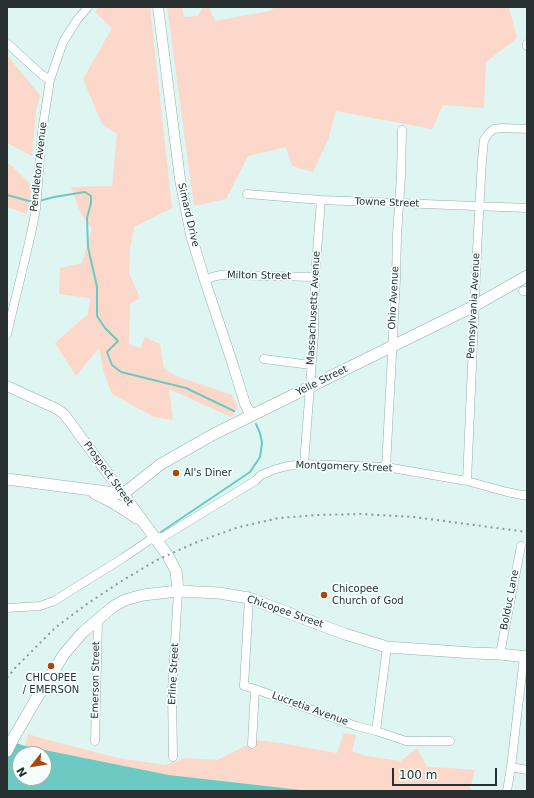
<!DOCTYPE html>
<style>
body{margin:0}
#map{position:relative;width:534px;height:798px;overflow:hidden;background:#def5f2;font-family:"DejaVu Sans",sans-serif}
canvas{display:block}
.frame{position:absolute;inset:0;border:8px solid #283130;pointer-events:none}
.north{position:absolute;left:12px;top:746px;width:40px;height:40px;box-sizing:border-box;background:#f5fffe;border:1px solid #a3adac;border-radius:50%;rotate:239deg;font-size:11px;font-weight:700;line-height:16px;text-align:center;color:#283130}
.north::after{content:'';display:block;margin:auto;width:14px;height:18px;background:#aa470e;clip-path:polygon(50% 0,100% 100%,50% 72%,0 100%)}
.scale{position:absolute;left:392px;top:768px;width:105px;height:18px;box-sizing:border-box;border:2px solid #283130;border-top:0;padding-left:5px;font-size:12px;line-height:14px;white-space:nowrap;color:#283130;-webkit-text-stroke:3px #f5fffe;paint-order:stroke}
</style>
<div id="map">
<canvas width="534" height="798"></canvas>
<div class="frame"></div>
<div class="north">N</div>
<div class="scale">100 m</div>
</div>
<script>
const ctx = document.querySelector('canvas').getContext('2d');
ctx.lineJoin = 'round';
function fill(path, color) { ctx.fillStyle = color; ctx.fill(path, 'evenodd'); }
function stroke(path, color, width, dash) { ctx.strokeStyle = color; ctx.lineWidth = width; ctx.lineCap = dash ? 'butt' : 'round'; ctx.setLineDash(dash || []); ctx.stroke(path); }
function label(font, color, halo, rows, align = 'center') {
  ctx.font = font + ' "DejaVu Sans",sans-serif'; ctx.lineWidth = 3.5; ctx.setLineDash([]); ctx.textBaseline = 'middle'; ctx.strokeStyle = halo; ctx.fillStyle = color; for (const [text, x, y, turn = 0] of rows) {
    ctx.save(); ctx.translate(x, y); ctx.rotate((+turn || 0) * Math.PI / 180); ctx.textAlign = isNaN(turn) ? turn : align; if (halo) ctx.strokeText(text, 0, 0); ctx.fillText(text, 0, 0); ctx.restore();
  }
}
const green = new Path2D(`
 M 99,7 L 150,7 L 172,208 L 134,227 L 130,248 L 129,273 L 140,298 L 130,304 L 129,344 L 140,348 L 145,337 L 160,344 L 164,368 L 176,376 L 232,395 L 238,408 L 231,417 L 169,389 L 173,420 L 154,417 L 112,394 L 104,373 L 99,348 L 76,376 L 55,343 L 88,314 L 90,298 L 59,294 L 60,268 L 82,263 L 92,229 L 81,214 L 71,187 L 112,186 L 117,134 L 102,124 L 83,79 L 112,28 L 95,12 Z
 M 167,7 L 182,7 L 184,17 L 198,16 L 203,7 L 209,7 L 215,21 L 270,11 L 275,7 L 509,7 L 517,38 L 486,62 L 484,108 L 443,105 L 432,129 L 336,111 L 328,140 L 313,172 L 292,166 L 286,147 L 248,156 L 226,199 L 194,206 Z
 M 7,55 L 40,95 L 36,111 L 32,156 L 7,143 Z
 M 7,163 L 11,165 L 32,186 L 27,214 L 7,207 Z
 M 344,733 L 356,735 L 352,751 L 366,756 L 401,761 L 417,748 L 427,767 L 449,768 L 475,770 L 470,788 L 475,791 L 310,791 L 169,775 L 25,746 L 28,734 L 48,740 L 118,758 L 165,765 L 186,758 L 217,760 L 257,740 L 280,743 L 337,753 Z`);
const water = new Path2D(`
 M 7,740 L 25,746 L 169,775 L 310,791 L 7,791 ZM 20,754 L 44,754 L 44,778 L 20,778 Z`);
const stream = new Path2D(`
 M 7,195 L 29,201 L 35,201
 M 39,201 L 54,197 L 85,192 L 91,196 L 91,203 L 87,218 L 88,247 L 97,287 L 97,316 L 105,328 L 118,341 L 107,352 L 112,365 L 121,372 L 186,388 L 234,411
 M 161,532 L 250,472 L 260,457 L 262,443 L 260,433 L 256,424`);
const minor = new Path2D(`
 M 7,43 L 42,75 L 50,80
 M 527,44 L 527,46
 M 247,194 L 321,200 L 527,208
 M 205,281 L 212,277 L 221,275 L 315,277
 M 523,291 L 527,291
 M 7,334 L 31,234 L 36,209 L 42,132 L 50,80 L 63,42 L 77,20 L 88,7
 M 264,359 L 311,365
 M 304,464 L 314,334 L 315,277 L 321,200
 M 386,467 L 396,279 L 397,235 L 401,176 L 402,130
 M 467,481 L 477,250 L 482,160 L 484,140 L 489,133 L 494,129 L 502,128 L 527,129
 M 249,598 L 244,686 L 255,689 L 337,719 L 356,726 L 376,731
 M 7,608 L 40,606 L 54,601 L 123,558 L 154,537 L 163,537 L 255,481 L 261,475 L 273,470 L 287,466 L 304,464 L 386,467 L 467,481 L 507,492 L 522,495 L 527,495
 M 387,647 L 376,731 L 406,741 L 450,741
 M 500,654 L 521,546
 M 95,741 L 98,619
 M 252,744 L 255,689
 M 173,757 L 172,693 L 178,591
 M 511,767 L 527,770
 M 507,791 L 511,767 L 524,657`);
const tertiary = new Path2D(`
 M 158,7 L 180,179 L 191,235 L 205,281 L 233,365 L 245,404 L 251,415
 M 7,386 L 57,409 L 64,414 L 123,494`);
const secondary = new Path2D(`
 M 7,479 L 123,494
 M 94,493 C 111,501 122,507 136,518
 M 123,494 L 161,464 L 214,434 L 474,306 L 527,276
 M 123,494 L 168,556 L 176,571 L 178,591
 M 7,751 L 14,737 L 35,701 L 64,654 L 83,632 L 114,606 L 125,600 L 143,595 L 178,591 L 219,593 L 249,598 L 345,634 L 387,647 L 473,653 L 500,654 L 527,657`);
const rail = new Path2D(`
 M 7,678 L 15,668 L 56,627 L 87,604 L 120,582 L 157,560 L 197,542 L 239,527 L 279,518 L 317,515 L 362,514 L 414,517 L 527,532`);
const markers = [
 [176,473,4,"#aa470e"],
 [324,595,4,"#aa470e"],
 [51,666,4,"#aa470e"]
];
const streetNames = [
 ["Pendleton Avenue",39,167,-84],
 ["Towne Street",387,203,2],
 ["Simard Drive",188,215,77],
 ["Milton Street",259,276,1],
 ["Ohio Avenue",394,298,-87],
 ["Pennsylvania Avenue",474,306,-87],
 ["Massachusetts Avenue",314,308,-87],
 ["Yelle Street",322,381,-26],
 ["Montgomery Street",344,467,2],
 ["Prospect Street",108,474,54],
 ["Bolduc Lane",510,600,-79],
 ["Chicopee Street",285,612,19],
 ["Erline Street",174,674,-87],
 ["Emerson Street",96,680,-89],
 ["Lucretia Avenue",310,709,20]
];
const poiNames = [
 ["Al's Diner",184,473],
 ["Chicopee",332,589],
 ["Church of God",332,601],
 ["CHICOPEE",51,678,"center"],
 ["/ EMERSON",51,690,"center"]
];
fill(green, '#fbd8c9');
fill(water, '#6dcac2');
stroke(stream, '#6dcac2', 2);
stroke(minor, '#97adab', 9);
stroke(tertiary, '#97adab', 11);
stroke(secondary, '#97adab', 12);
stroke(minor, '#fff', 8);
stroke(tertiary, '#fff', 10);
stroke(secondary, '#fff', 11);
stroke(rail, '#8a9b99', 2, [2, 4]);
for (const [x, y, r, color] of markers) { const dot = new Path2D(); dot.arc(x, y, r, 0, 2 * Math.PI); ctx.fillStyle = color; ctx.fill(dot); stroke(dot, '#f5fffe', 1.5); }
label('10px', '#283130', '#f5fffe', streetNames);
label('10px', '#283130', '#f5fffe', poiNames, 'left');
</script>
